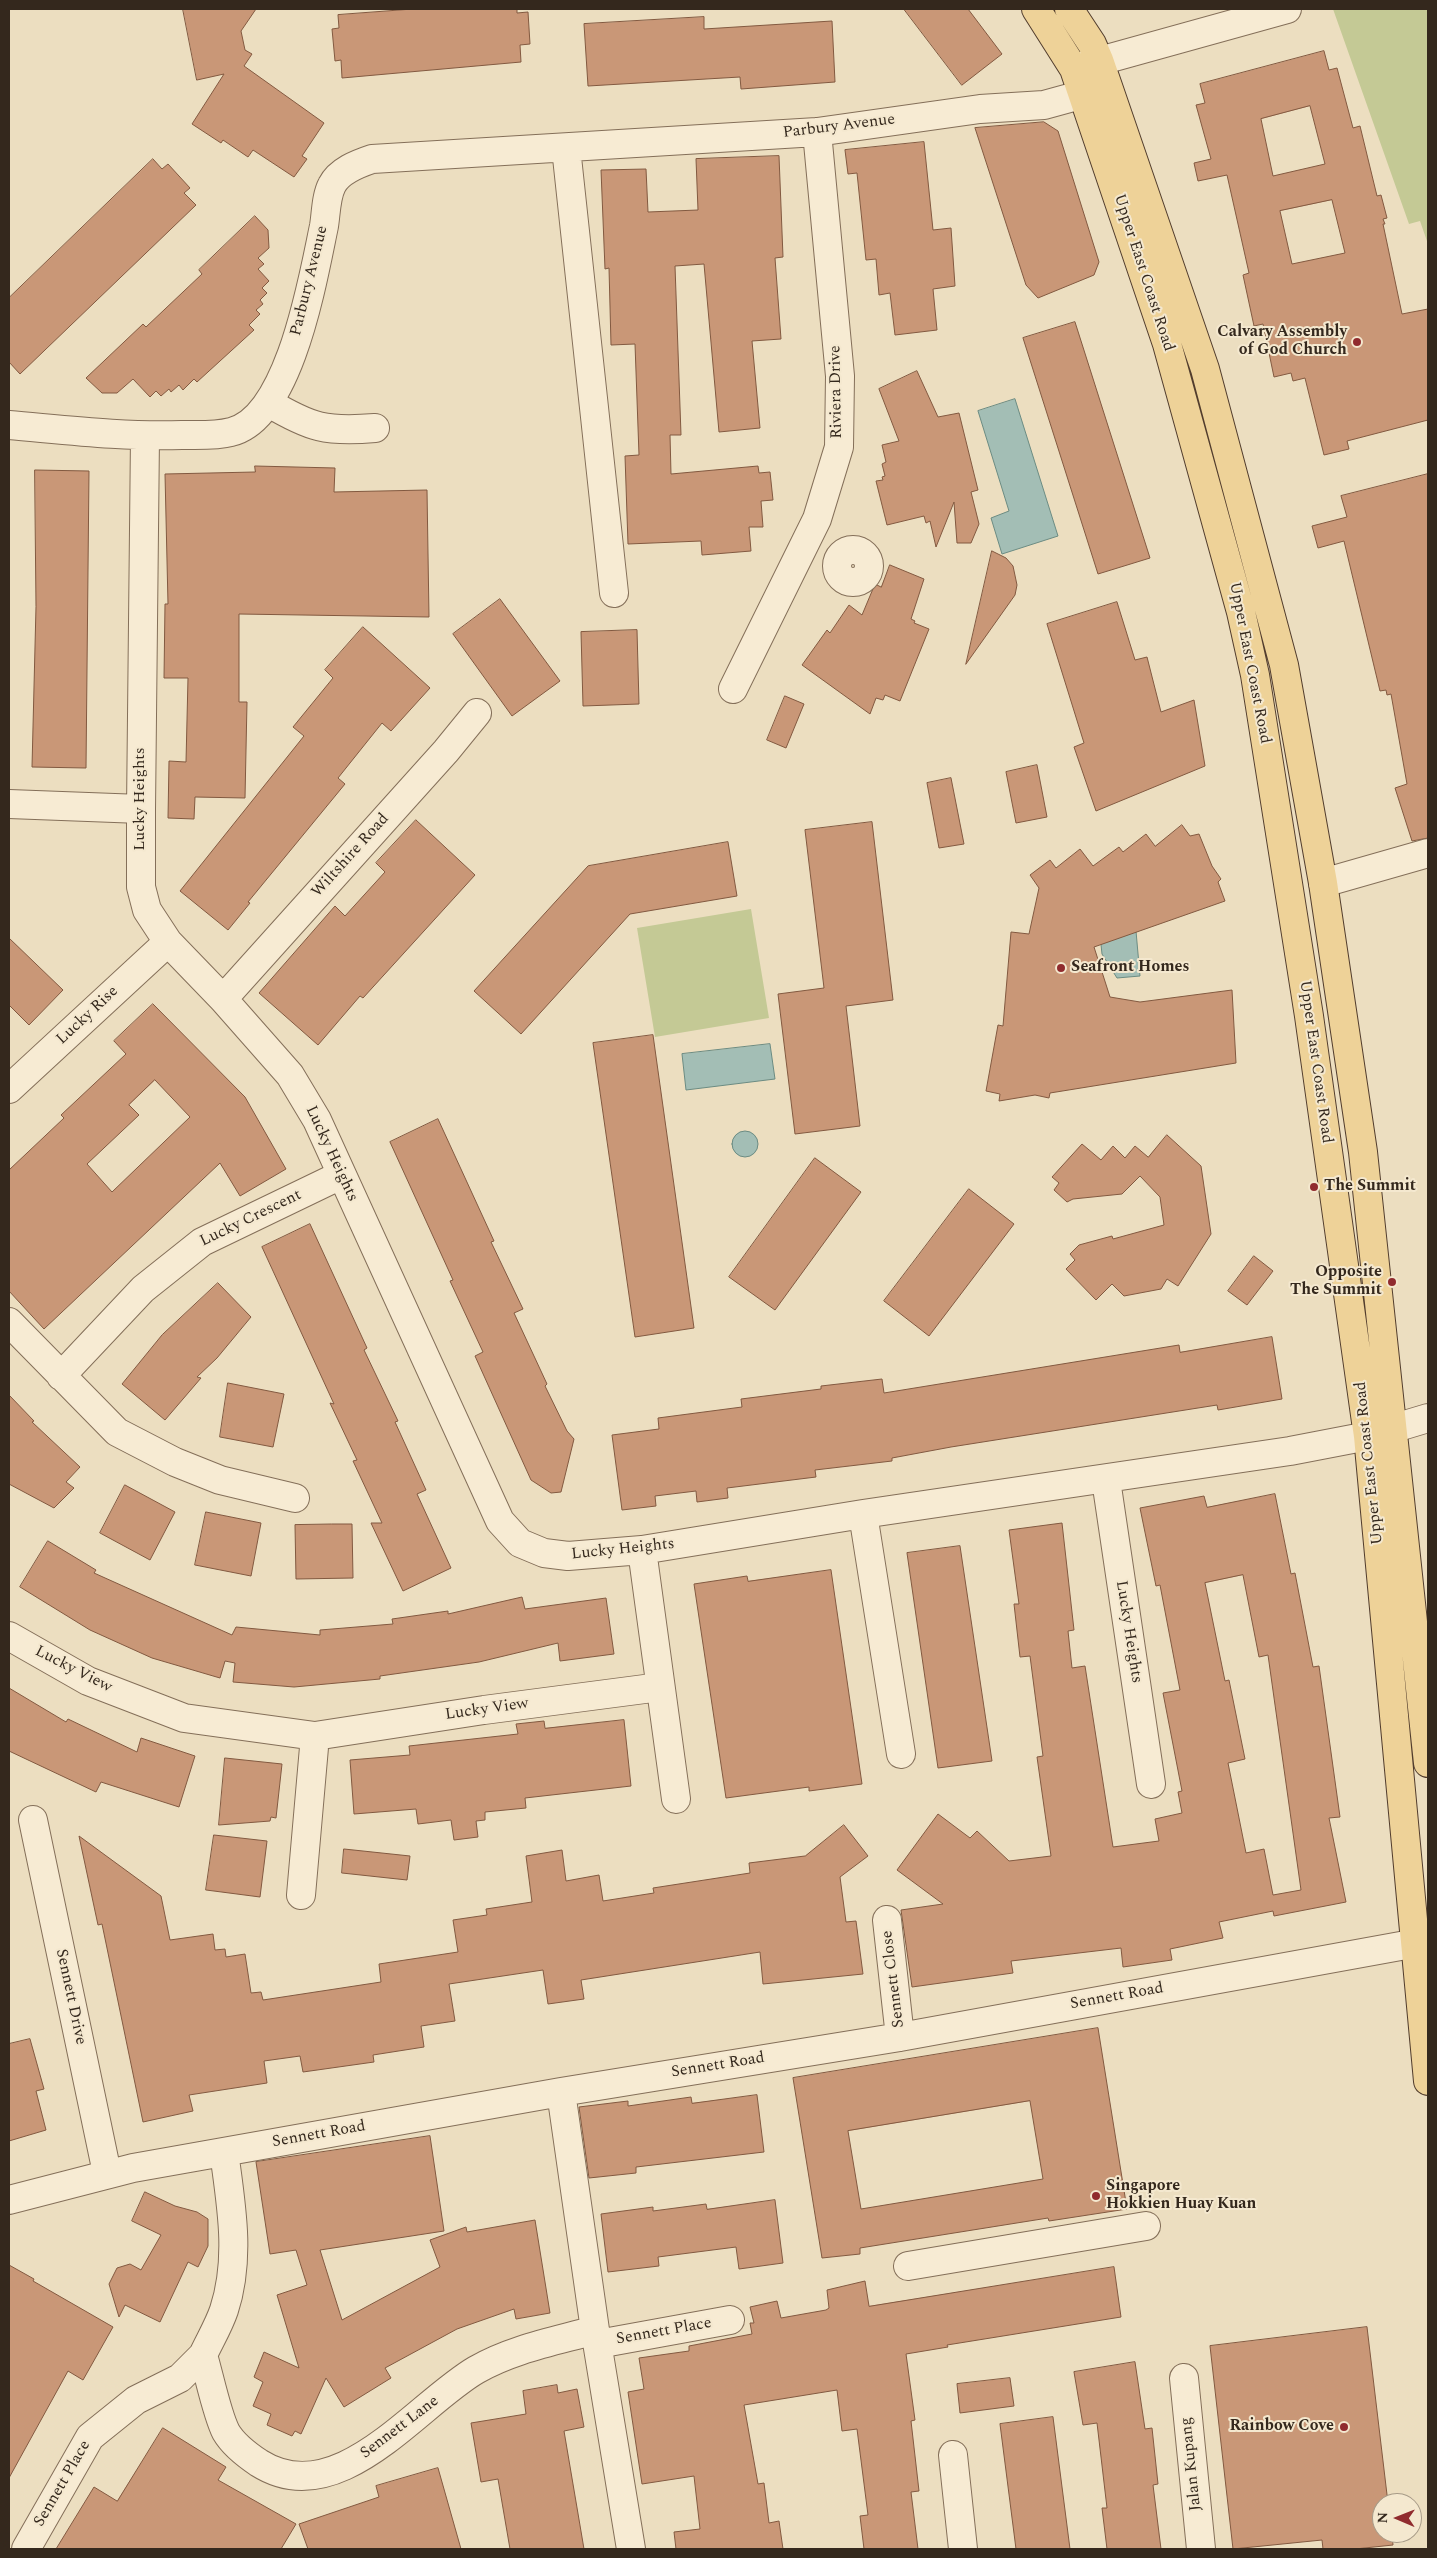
<!DOCTYPE html>
<style>
body{margin:0}
#map{position:relative;width:1437px;height:2558px;overflow:hidden;background:#ecdec0;font-family:Spectral,serif}
canvas{display:block}
.frame{position:absolute;inset:0;border:10px solid #34281d;pointer-events:none}
.north{position:absolute;left:1372px;top:2493px;width:50px;height:50px;box-sizing:border-box;background:#f4e8cf;border:1px solid #a79b88;border-radius:50%;rotate:271deg;font-size:14px;font-weight:700;line-height:20px;text-align:center;color:#34281d}
.north::after{content:'';display:block;margin:auto;width:18px;height:22px;background:#902b2e;clip-path:polygon(50% 0,100% 100%,50% 72%,0 100%)}
</style>
<div id="map">
<canvas width="1437" height="2558"></canvas>
<div class="frame"></div>
<div class="north">N</div>
</div>
<script>
const ctx = document.querySelector('canvas').getContext('2d');
ctx.lineJoin = 'round';
function fill(path, color) { ctx.fillStyle = color; ctx.fill(path, 'evenodd'); }
function stroke(path, color, width, dash) { ctx.strokeStyle = color; ctx.lineWidth = width; ctx.lineCap = dash ? 'butt' : 'round'; ctx.setLineDash(dash || []); ctx.stroke(path); }
function label(font, color, halo, rows, align = 'center') {
  ctx.font = font + ' Spectral,serif'; ctx.lineWidth = 4; ctx.setLineDash([]); ctx.textBaseline = 'middle'; ctx.strokeStyle = halo; ctx.fillStyle = color; for (const [text, x, y, turn = 0] of rows) {
    ctx.save(); ctx.translate(x, y); ctx.rotate((+turn || 0) * Math.PI / 180); ctx.textAlign = isNaN(turn) ? turn : align; if (halo) ctx.strokeText(text, 0, 0); ctx.fillText(text, 0, 0); ctx.restore();
  }
}
const green = new Path2D(`
 M 1333,9 L 1428,9 L 1428,244 L 1420,221 L 1409,224 Z
 M 751,909 L 769,1018 L 655,1037 L 637,928 Z`);
const water = new Path2D(`
 M 1015,399 L 1058,536 L 1002,554 L 991,518 L 1009,511 L 978,411 Z
 M 1136,931 L 1140,976 L 1117,978 L 1102,954 L 1100,935 Z
 M 770,1044 L 775,1079 L 686,1090 L 682,1054 Z
 M732 1144a13 13 0 1 1 26 0a13 13 0 1 1-26 0Z`);
const building = new Path2D(`
 M 183,9 L 256,9 L 241,31 L 245,50 L 252,54 L 244,66 L 324,123 L 302,156 L 307,159 L 294,177 L 253,150 L 248,157 L 223,140 L 221,143 L 192,124 L 224,74 L 197,80 Z
 M 413,9 L 517,9 L 517,13 L 528,12 L 530,44 L 520,45 L 521,62 L 342,78 L 341,60 L 335,61 L 332,29 L 339,28 L 338,15 Z
 M 904,9 L 968,9 L 1002,54 L 962,85 Z
 M 704,17 L 704,29 L 832,21 L 835,82 L 741,89 L 740,77 L 588,86 L 584,24 Z
 M 1324,51 L 1329,70 L 1337,68 L 1353,128 L 1360,126 L 1377,196 L 1381,195 L 1387,218 L 1383,219 L 1385,224 L 1383,224 L 1402,314 L 1428,309 L 1428,420 L 1347,441 L 1349,449 L 1324,455 L 1305,378 L 1293,381 L 1291,373 L 1274,377 L 1263,324 L 1254,326 L 1243,275 L 1249,273 L 1227,175 L 1198,181 L 1194,163 L 1211,159 L 1196,105 L 1205,103 L 1200,84 ZM 1310,106 L 1325,164 L 1273,176 L 1261,119 ZM 1332,200 L 1345,253 L 1292,264 L 1280,211 Z
 M 1044,122 L 1058,131 L 1099,262 L 1094,275 L 1038,298 L 1026,285 L 975,128 Z
 M 924,142 L 933,230 L 951,228 L 955,286 L 933,289 L 937,330 L 895,335 L 890,293 L 879,295 L 876,259 L 866,260 L 857,173 L 848,174 L 845,150 Z
 M 779,156 L 783,257 L 775,258 L 781,339 L 752,341 L 760,428 L 719,432 L 704,264 L 675,266 L 681,435 L 670,435 L 671,474 L 758,466 L 759,473 L 770,472 L 773,500 L 761,501 L 763,527 L 749,527 L 751,551 L 702,555 L 701,541 L 628,544 L 625,456 L 639,455 L 635,344 L 611,345 L 609,268 L 605,269 L 601,170 L 646,169 L 648,212 L 698,210 L 696,159 Z
 M 153,159 L 162,169 L 168,164 L 190,188 L 184,193 L 196,205 L 20,374 L 9,362 L 9,298 Z
 M 255,216 L 268,230 L 269,248 L 258,258 L 264,264 L 258,269 L 269,281 L 262,288 L 267,293 L 260,300 L 263,304 L 256,310 L 260,314 L 249,325 L 254,330 L 197,382 L 194,379 L 183,390 L 179,385 L 171,392 L 169,389 L 161,396 L 156,391 L 150,397 L 133,379 L 117,393 L 102,393 L 86,378 L 143,324 L 146,327 L 202,274 L 199,270 Z
 M 1075,322 L 1150,558 L 1098,574 L 1023,338 Z
 M 917,371 L 938,417 L 959,413 L 978,490 L 971,492 L 979,524 L 971,543 L 957,543 L 954,502 L 936,547 L 930,521 L 926,523 L 924,516 L 887,525 L 876,481 L 883,480 L 882,477 L 885,476 L 882,464 L 886,462 L 882,445 L 899,441 L 879,389 Z
 M 255,466 L 335,468 L 334,492 L 427,490 L 429,617 L 239,614 L 239,702 L 247,702 L 245,798 L 195,797 L 194,819 L 168,818 L 169,761 L 186,762 L 188,678 L 164,678 L 165,604 L 168,604 L 165,474 L 255,472 Z
 M 35,470 L 89,471 L 86,768 L 32,767 L 36,607 Z
 M 1428,474 L 1428,838 L 1412,841 L 1395,788 L 1407,784 L 1391,694 L 1387,695 L 1386,690 L 1380,691 L 1344,541 L 1318,548 L 1312,526 L 1347,517 L 1341,496 Z
 M 992,551 L 1006,558 L 1013,566 L 1017,585 L 1015,595 L 966,664 Z
 M 890,565 L 924,579 L 911,619 L 915,621 L 914,623 L 929,629 L 900,701 L 885,695 L 883,700 L 876,698 L 870,714 L 802,665 L 827,630 L 830,633 L 849,605 L 862,615 L 875,584 L 881,587 Z
 M 500,599 L 560,681 L 512,716 L 453,634 Z
 M 1117,602 L 1135,660 L 1147,657 L 1161,712 L 1194,700 L 1205,766 L 1096,811 L 1074,747 L 1084,743 L 1047,624 Z
 M 363,627 L 430,688 L 391,731 L 382,723 L 338,778 L 345,784 L 248,902 L 250,903 L 228,930 L 180,891 L 304,736 L 293,727 L 333,678 L 325,670 Z
 M 637,630 L 639,704 L 583,706 L 581,632 Z
 M 785,696 L 804,704 L 786,748 L 767,740 Z
 M 1037,765 L 1047,817 L 1016,823 L 1006,772 Z
 M 951,778 L 964,844 L 939,848 L 927,783 Z
 M 416,820 L 475,875 L 363,998 L 360,996 L 318,1045 L 259,993 L 335,906 L 345,916 L 385,872 L 376,863 Z
 M 872,822 L 893,1000 L 846,1006 L 860,1126 L 795,1134 L 778,994 L 824,988 L 805,830 Z
 M 1182,825 L 1190,836 L 1199,834 L 1212,866 L 1221,879 L 1218,882 L 1225,901 L 1094,947 L 1110,997 L 1140,1002 L 1232,990 L 1236,1063 L 1050,1093 L 1049,1098 L 1035,1095 L 999,1101 L 1000,1094 L 986,1091 L 998,1025 L 1003,1026 L 1011,932 L 1029,934 L 1039,888 L 1030,875 L 1050,860 L 1056,868 L 1080,849 L 1093,866 L 1119,847 L 1123,852 L 1146,834 L 1155,846 Z
 M 728,842 L 737,896 L 630,914 L 521,1034 L 474,991 L 588,866 Z
 M 9,938 L 63,990 L 29,1025 L 9,1005 Z
 M 153,1004 L 245,1097 L 286,1169 L 240,1196 L 220,1163 L 44,1329 L 9,1291 L 9,1170 L 64,1118 L 61,1115 L 126,1054 L 114,1041 ZM 155,1080 L 190,1117 L 112,1192 L 87,1164 L 139,1115 L 129,1105 Z
 M 653,1035 L 694,1328 L 635,1337 L 593,1043 Z
 M 438,1119 L 494,1241 L 491,1242 L 523,1309 L 514,1313 L 547,1384 L 545,1386 L 567,1431 L 574,1439 L 561,1492 L 551,1493 L 531,1480 L 475,1356 L 483,1352 L 450,1281 L 453,1280 L 390,1142 Z
 M 1167,1135 L 1201,1166 L 1211,1234 L 1178,1286 L 1167,1279 L 1161,1289 L 1124,1296 L 1112,1284 L 1096,1300 L 1066,1269 L 1075,1260 L 1070,1254 L 1079,1245 L 1112,1236 L 1113,1239 L 1164,1225 L 1160,1197 L 1140,1176 L 1122,1194 L 1073,1199 L 1067,1202 L 1054,1190 L 1059,1183 L 1052,1177 L 1082,1144 L 1101,1160 L 1113,1146 L 1125,1158 L 1135,1146 L 1148,1157 Z
 M 815,1158 L 861,1192 L 775,1310 L 729,1277 Z
 M 969,1189 L 1014,1224 L 929,1336 L 884,1301 Z
 M 310,1224 L 367,1348 L 364,1350 L 398,1421 L 395,1422 L 426,1490 L 417,1494 L 451,1568 L 403,1591 L 371,1523 L 382,1523 L 353,1461 L 357,1460 L 330,1403 L 334,1404 L 262,1247 Z
 M 1254,1256 L 1273,1271 L 1247,1305 L 1228,1291 Z
 M 218,1283 L 251,1317 L 217,1358 L 197,1377 L 201,1378 L 165,1420 L 122,1384 L 162,1335 Z
 M 1272,1337 L 1282,1399 L 1218,1410 L 1217,1405 L 951,1447 L 892,1458 L 892,1461 L 815,1470 L 816,1477 L 727,1488 L 728,1498 L 697,1502 L 696,1491 L 655,1496 L 656,1506 L 622,1510 L 612,1435 L 659,1429 L 658,1418 L 742,1407 L 741,1399 L 821,1389 L 821,1386 L 882,1379 L 884,1393 L 1179,1345 L 1180,1352 Z
 M 228,1383 L 284,1394 L 273,1447 L 220,1437 Z
 M 9,1395 L 34,1421 L 32,1422 L 80,1467 L 66,1482 L 74,1488 L 54,1508 L 9,1484 Z
 M 125,1485 L 175,1512 L 150,1560 L 100,1533 Z
 M 1275,1494 L 1291,1574 L 1295,1573 L 1313,1667 L 1319,1666 L 1340,1817 L 1329,1818 L 1346,1902 L 1274,1916 L 1273,1911 L 1219,1922 L 1223,1938 L 1170,1949 L 1172,1960 L 1123,1967 L 1121,1948 L 1011,1961 L 1013,1973 L 912,1987 L 901,1910 L 943,1904 L 897,1870 L 938,1814 L 970,1838 L 977,1831 L 1009,1861 L 1051,1856 L 1037,1757 L 1043,1756 L 1030,1656 L 1020,1657 L 1014,1604 L 1019,1604 L 1009,1530 L 1062,1523 L 1074,1630 L 1068,1631 L 1072,1668 L 1085,1666 L 1113,1847 L 1159,1841 L 1155,1819 L 1182,1813 L 1178,1792 L 1182,1791 L 1163,1693 L 1180,1690 L 1160,1585 L 1156,1586 L 1140,1508 L 1204,1496 L 1207,1507 ZM 1243,1575 L 1259,1657 L 1268,1655 L 1301,1890 L 1273,1895 L 1264,1849 L 1246,1853 L 1228,1763 L 1245,1759 L 1229,1680 L 1225,1681 L 1205,1583 Z
 M 206,1512 L 261,1523 L 251,1576 L 195,1565 Z
 M 332,1524 L 352,1524 L 353,1578 L 296,1579 L 295,1525 Z
 M 48,1541 L 96,1570 L 94,1573 L 232,1635 L 236,1627 L 320,1635 L 320,1630 L 393,1624 L 392,1619 L 448,1611 L 448,1614 L 522,1597 L 525,1609 L 606,1598 L 614,1654 L 560,1661 L 558,1643 L 479,1662 L 380,1676 L 380,1679 L 294,1687 L 233,1682 L 235,1663 L 225,1661 L 220,1678 L 152,1658 L 90,1630 L 20,1587 Z
 M 960,1546 L 992,1761 L 938,1768 L 907,1553 Z
 M 831,1570 L 862,1784 L 809,1791 L 809,1787 L 726,1798 L 694,1584 L 747,1576 L 748,1581 Z
 M 9,1688 L 66,1722 L 68,1719 L 137,1752 L 141,1738 L 195,1756 L 179,1807 L 101,1782 L 96,1792 L 9,1751 Z
 M 624,1720 L 631,1786 L 525,1798 L 526,1808 L 485,1812 L 485,1820 L 476,1821 L 478,1837 L 454,1840 L 451,1820 L 418,1824 L 416,1809 L 354,1814 L 350,1760 L 410,1755 L 409,1746 L 518,1734 L 516,1724 L 544,1721 L 545,1728 Z
 M 225,1758 L 282,1764 L 276,1818 L 271,1817 L 270,1821 L 219,1825 Z
 M 844,1825 L 868,1856 L 840,1877 L 846,1922 L 856,1921 L 863,1974 L 763,1984 L 760,1952 L 581,1980 L 584,1999 L 548,2004 L 543,1970 L 449,1984 L 455,2021 L 421,2026 L 424,2047 L 373,2055 L 374,2062 L 303,2072 L 300,2056 L 264,2061 L 267,2083 L 189,2095 L 193,2111 L 143,2122 L 102,1924 L 98,1925 L 79,1836 L 161,1896 L 170,1940 L 213,1934 L 215,1950 L 225,1949 L 226,1957 L 245,1954 L 251,1993 L 261,1992 L 263,2000 L 381,1982 L 379,1964 L 458,1952 L 453,1920 L 487,1915 L 486,1909 L 532,1902 L 526,1856 L 562,1850 L 566,1881 L 599,1875 L 603,1901 L 654,1893 L 653,1888 L 750,1873 L 749,1863 L 805,1856 Z
 M 214,1835 L 267,1841 L 260,1897 L 206,1890 Z
 M 344,1849 L 410,1856 L 407,1880 L 342,1873 Z
 M 1098,2028 L 1127,2209 L 1049,2221 L 1048,2218 L 860,2248 L 860,2254 L 822,2258 L 793,2078 ZM 1030,2101 L 1043,2179 L 861,2209 L 848,2131 Z
 M 30,2039 L 44,2089 L 36,2091 L 46,2130 L 9,2141 L 9,2044 Z
 M 757,2095 L 764,2152 L 636,2167 L 636,2173 L 589,2178 L 579,2107 L 628,2101 L 628,2106 L 691,2097 L 692,2103 Z
 M 430,2136 L 444,2231 L 320,2250 L 342,2320 L 440,2267 L 430,2240 L 466,2227 L 467,2232 L 535,2220 L 550,2313 L 516,2319 L 514,2309 L 457,2329 L 385,2368 L 391,2378 L 344,2407 L 326,2378 L 301,2434 L 295,2431 L 292,2436 L 267,2425 L 271,2414 L 253,2406 L 263,2382 L 254,2377 L 264,2352 L 299,2368 L 277,2295 L 307,2285 L 296,2250 L 270,2254 L 256,2162 Z
 M 145,2192 L 175,2206 L 197,2212 L 208,2219 L 208,2246 L 198,2267 L 188,2262 L 160,2322 L 125,2305 L 119,2317 L 109,2284 L 117,2268 L 130,2264 L 141,2270 L 161,2235 L 132,2221 Z
 M 775,2200 L 783,2263 L 739,2269 L 736,2247 L 658,2257 L 659,2266 L 608,2272 L 601,2214 L 653,2207 L 653,2211 L 706,2204 L 707,2209 Z
 M 9,2265 L 34,2279 L 33,2281 L 113,2327 L 83,2380 L 68,2371 L 9,2478 Z
 M 1114,2267 L 1121,2317 L 947,2345 L 948,2347 L 906,2354 L 915,2420 L 911,2421 L 919,2491 L 911,2492 L 918,2549 L 864,2549 L 860,2516 L 868,2515 L 857,2429 L 842,2431 L 837,2390 L 744,2405 L 758,2484 L 764,2483 L 769,2523 L 779,2521 L 783,2549 L 676,2549 L 674,2532 L 700,2529 L 694,2476 L 642,2484 L 628,2392 L 644,2389 L 639,2358 L 689,2351 L 689,2346 L 752,2334 L 750,2323 L 754,2323 L 750,2307 L 777,2301 L 781,2318 L 826,2310 L 829,2308 L 827,2290 L 865,2281 L 869,2306 Z
 M 1367,2327 L 1388,2503 L 1382,2503 L 1382,2533 L 1392,2533 L 1393,2545 L 1355,2549 L 1323,2549 L 1322,2540 L 1233,2549 L 1210,2346 Z
 M 1135,2362 L 1145,2429 L 1152,2428 L 1158,2484 L 1153,2485 L 1161,2549 L 1107,2549 L 1102,2508 L 1107,2508 L 1097,2423 L 1083,2425 L 1074,2372 Z
 M 1010,2378 L 1014,2406 L 960,2413 L 957,2384 Z
 M 557,2385 L 558,2393 L 577,2389 L 584,2427 L 564,2431 L 584,2549 L 510,2549 L 498,2479 L 481,2482 L 471,2423 L 526,2414 L 523,2391 Z
 M 1053,2417 L 1070,2549 L 1016,2549 L 1000,2424 Z
 M 163,2428 L 226,2467 L 218,2480 L 296,2524 L 281,2549 L 56,2549 L 94,2487 L 117,2501 Z
 M 438,2468 L 461,2549 L 308,2549 L 299,2524 L 379,2497 L 376,2486 Z`);
const minor = new Path2D(`
 M 1078,67 L 1287,9
 M 566,148 L 614,593
 M 269,403 C 311,428 326,432 375,428
 M 9,425 C 67,430 124,437 182,435 C 199,435 216,436 231,432 C 290,418 313,278 324,226 C 326,214 326,196 332,185 C 339,171 357,164 372,159 L 817,132 L 980,109 L 1044,105 L 1106,88
 M 145,436 L 141,809 L 141,887 L 147,910 L 168,942 L 223,999 L 290,1075 L 317,1120 L 500,1521 L 520,1543 L 544,1553 L 568,1556 L 642,1550 L 863,1514 L 1290,1451 L 1368,1436 L 1428,1418
 M837 566a16 16 0 1 1 32 0a16 16 0 1 1-32 0Z
 M 733,689 L 817,519 L 839,447 L 840,376 L 817,132
 M 9,804 L 141,809
 M 1323,883 L 1428,853
 M 223,999 L 446,751 L 477,713
 M 9,1089 L 168,942
 M 9,1322 L 117,1432 L 175,1462 L 220,1480 L 295,1498
 M 61,1376 L 143,1289 L 202,1242 L 341,1175
 M 1106,1480 L 1151,1784
 M 863,1514 L 901,1754
 M 642,1550 L 676,1799
 M 9,1636 L 88,1681 L 184,1718 L 315,1736 L 484,1710 L 660,1687
 M 33,1820 L 107,2173
 M 301,1895 L 315,1736
 M 887,1920 L 900,2037
 M 561,2092 L 595,2330 L 631,2549
 M 224,2152 C 231,2204 241,2258 224,2310 C 219,2325 210,2340 203,2355 C 209,2375 217,2415 226,2432 C 233,2444 247,2455 259,2463 C 338,2513 416,2405 476,2370 C 512,2349 556,2341 595,2330
 M 9,2200 L 133,2168 L 561,2092 L 900,2037 L 1428,1941
 M 908,2266 L 1146,2226
 M 598,2344 L 730,2320
 M 1184,2378 L 1201,2549
 M 953,2455 L 963,2549
 M 26,2549 L 90,2437 L 136,2400 L 180,2378 L 203,2355`);
const major = new Path2D(`
 M 1036,9 L 1074,69 L 1167,344 L 1241,612 L 1255,675 L 1309,1016 L 1368,1436 L 1428,2081
 M 1069,9 L 1092,44 L 1099,60 L 1205,369 L 1284,665 L 1323,883 L 1363,1152 L 1428,1763`);
const markers = [
 [1357,342,5,"#902b2e"],
 [1061,968,5,"#902b2e"],
 [1314,1187,5,"#902b2e"],
 [1392,1282,5,"#902b2e"],
 [1096,2196,5,"#902b2e"],
 [1344,2427,5,"#902b2e"]
];
const streetNames = [
 ["Parbury Avenue",839,127,-7],
 ["Upper East Coast Road",1143,273,72],
 ["Parbury Avenue",310,281,-76],
 ["Riviera Drive",837,392,-91],
 ["Upper East Coast Road",1249,663,79],
 ["Lucky Heights",141,799,-90],
 ["Wiltshire Road",351,856,-48],
 ["Lucky Rise",88,1016,-43],
 ["Upper East Coast Road",1315,1062,82],
 ["Lucky Heights",331,1154,65],
 ["Lucky Crescent",251,1219,-26],
 ["Upper East Coast Road",1370,1463,-96],
 ["Lucky Heights",623,1550,-6],
 ["Lucky Heights",1128,1632,81],
 ["Lucky View",73,1670,27],
 ["Lucky View",487,1710,-8],
 ["Sennett Close",894,1979,-97],
 ["Sennett Drive",70,1997,78],
 ["Sennett Road",1117,1997,-10],
 ["Sennett Road",718,2066,-9],
 ["Sennett Road",319,2135,-10],
 ["Sennett Place",664,2332,-10],
 ["Sennett Lane",400,2428,-37],
 ["Jalan Kupang",1192,2464,-96],
 ["Sennett Place",63,2484,-60]
];
const poiNames = [
 ["Calvary Assembly",1347,333],
 ["of God Church",1347,351],
 ["Seafront Homes",1071,968,"left"],
 ["The Summit",1324,1187,"left"],
 ["Opposite",1382,1273],
 ["The Summit",1382,1291],
 ["Singapore",1106,2187,"left"],
 ["Hokkien Huay Kuan",1106,2205,"left"],
 ["Rainbow Cove",1334,2427]
];
fill(green, '#c4c995');
fill(water, '#a3beb5');
stroke(water, '#6b8b82', 1);
fill(building, '#c99777');
stroke(building, '#825940', 1);
stroke(minor, '#846f59', 30);
stroke(major, '#523d2d', 30);
stroke(minor, '#f7ebd3', 28);
stroke(major, '#eed298', 28);
for (const [x, y, r, color] of markers) { const dot = new Path2D(); dot.arc(x, y, r, 0, 2 * Math.PI); ctx.fillStyle = color; ctx.fill(dot); stroke(dot, '#f4e8cf', 2); }
label('16px', '#34281d', '#f4e8cf', streetNames);
label('bold 16px', '#34281d', '#f4e8cf', poiNames, 'right');
</script>
